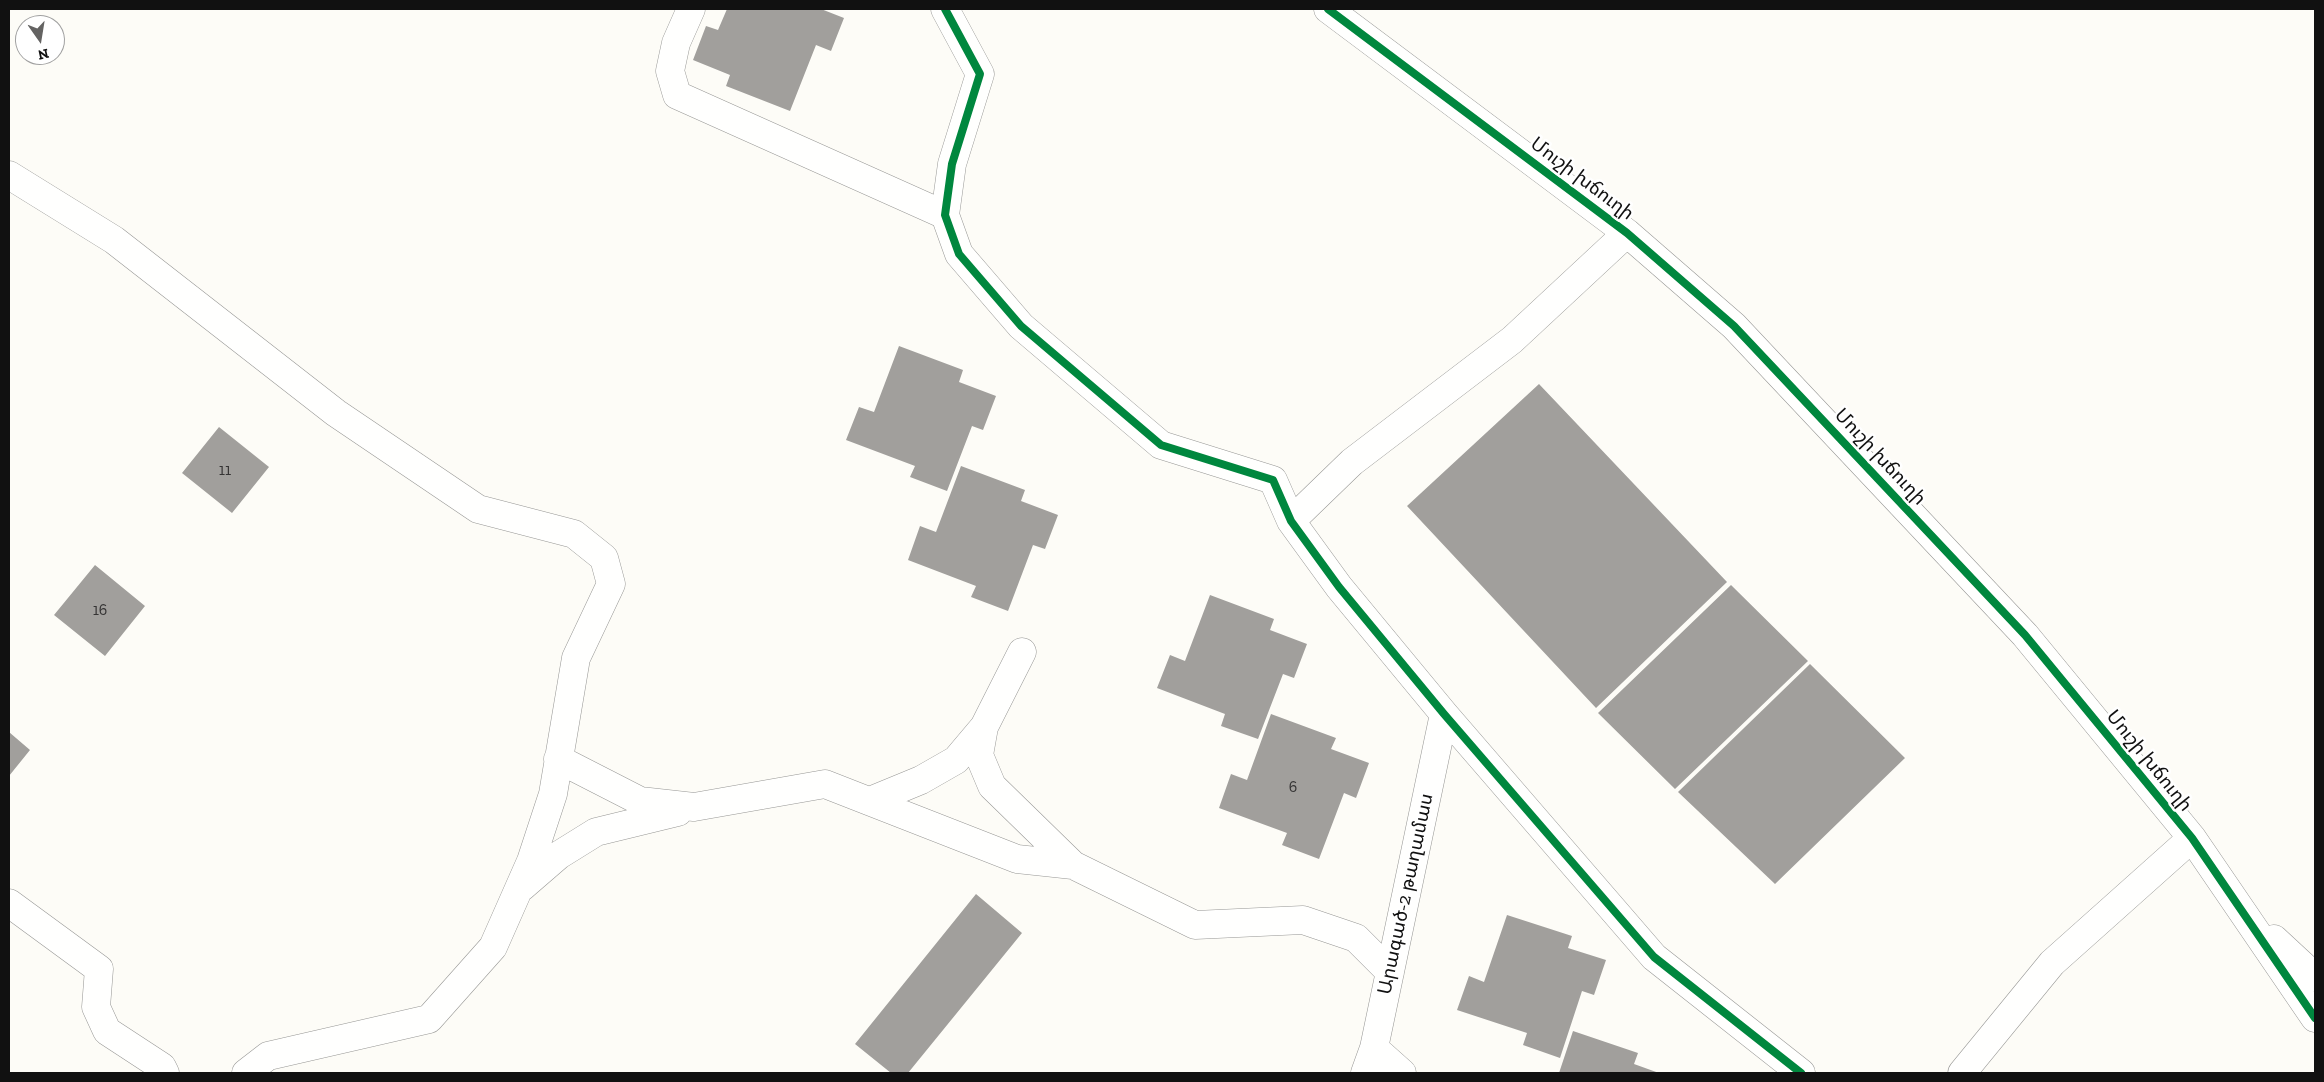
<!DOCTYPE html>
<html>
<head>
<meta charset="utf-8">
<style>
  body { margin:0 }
  #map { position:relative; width:2324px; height:1082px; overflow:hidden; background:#fdfcf7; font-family:"Zilla Slab",serif }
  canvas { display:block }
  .frame { position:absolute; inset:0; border:10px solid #111; pointer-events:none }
  .north { position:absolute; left:15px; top:15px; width:50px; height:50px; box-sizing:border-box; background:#fff; border:1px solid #a0a0a0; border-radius:50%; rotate:167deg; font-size:14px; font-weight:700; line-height:20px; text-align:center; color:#111 }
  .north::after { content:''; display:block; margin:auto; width:18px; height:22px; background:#646362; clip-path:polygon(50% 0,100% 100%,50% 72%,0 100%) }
</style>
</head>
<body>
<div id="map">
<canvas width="2324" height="1082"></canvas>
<div class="frame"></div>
<div class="north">N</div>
</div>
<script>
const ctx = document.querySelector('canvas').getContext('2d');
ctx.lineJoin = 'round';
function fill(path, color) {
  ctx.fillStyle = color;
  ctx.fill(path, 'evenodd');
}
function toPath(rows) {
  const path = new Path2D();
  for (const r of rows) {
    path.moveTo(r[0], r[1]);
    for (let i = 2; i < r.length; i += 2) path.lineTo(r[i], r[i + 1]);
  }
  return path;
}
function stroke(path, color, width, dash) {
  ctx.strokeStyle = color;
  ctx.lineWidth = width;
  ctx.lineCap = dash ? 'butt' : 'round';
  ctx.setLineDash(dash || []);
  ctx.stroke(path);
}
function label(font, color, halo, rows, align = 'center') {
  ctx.font = font + ' "Zilla Slab","Noto Sans Armenian",serif';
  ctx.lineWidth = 5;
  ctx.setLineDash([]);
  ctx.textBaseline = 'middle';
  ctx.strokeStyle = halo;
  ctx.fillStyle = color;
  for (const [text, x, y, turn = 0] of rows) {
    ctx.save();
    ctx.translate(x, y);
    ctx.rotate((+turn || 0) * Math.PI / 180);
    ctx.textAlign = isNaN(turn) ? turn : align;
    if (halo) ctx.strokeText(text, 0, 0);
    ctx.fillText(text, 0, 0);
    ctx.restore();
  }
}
fill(toPath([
  [727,9,821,9,844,18,831,51,816,45,790,111,726,86,730,75,693,60,706,26,718,30],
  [899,346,963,370,959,382,996,396,983,430,972,426,947,491,910,477,915,466,846,440,859,407,874,412],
  [1539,384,1727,582,1596,708,1407,506],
  [219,427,269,467,232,513,182,473],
  [961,466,1025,490,1021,501,1058,515,1045,549,1033,545,1008,611,971,597,976,586,908,560,920,526,936,532],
  [95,565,145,606,105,656,54,615],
  [1731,585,1808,661,1675,789,1598,713],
  [1210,595,1274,619,1270,630,1307,644,1294,678,1283,674,1258,739,1221,726,1225,714,1157,688,1170,655,1185,661],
  [1810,664,1905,758,1775,884,1678,792],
  [1271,714,1336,738,1331,749,1369,763,1356,798,1344,793,1319,859,1282,845,1287,833,1219,808,1231,774,1247,780],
  [9,732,30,750,9,776],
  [976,894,1022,933,908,1073,891,1073,855,1044],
  [1507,915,1572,936,1568,948,1606,960,1594,995,1582,991,1560,1058,1523,1045,1527,1033,1457,1010,1469,976,1484,982],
  [1573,1031,1638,1053,1634,1064,1659,1073,1559,1073]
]), '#a19f9c');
const minor = toPath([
  [691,9,676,43,670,71,677,95,945,215],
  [945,9,980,74,952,164,945,215,959,254,1021,326,1161,445,1273,480,1291,521,1339,587,1444,714,1654,957,1801,1073],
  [1328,9,1627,233,1734,326,2025,635,2192,838,2315,1018],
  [9,175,114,240,336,413,478,509,574,534,604,558,611,584,576,658,553,794,531,861,493,947,429,1019,268,1056,246,1073],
  [1291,521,1352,462,1512,340,1627,233],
  [1022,652,984,727,979,755,992,786,1073,865],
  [558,759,640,801,694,807,825,784,1017,859,1073,865,1195,925,1303,920,1356,938,1390,972],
  [870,801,921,780,956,760,983,728],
  [522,887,559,855,596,832,678,812],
  [9,903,99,969,96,1007,107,1031,162,1067,165,1073],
  [2274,939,2315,977],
  [1374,1048,1402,1073],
  [1365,1073,1374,1048,1444,714],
  [1962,1073,2052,963,2192,838]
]);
stroke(minor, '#979795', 29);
stroke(minor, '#fffffe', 28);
stroke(toPath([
  [945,9,980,74,952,164,945,215,959,254,1021,326,1161,445,1273,480,1291,521,1339,587,1444,714,1654,957,1801,1073],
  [1328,9,1627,233,1734,326,2025,635,2192,838,2315,1018]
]), '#00873e', 8);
label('16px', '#353434', null, [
  ["11",225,470],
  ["16",100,610],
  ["6",1293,787]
]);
label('19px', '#111', '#fff', [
  ["Մուշի խճուղի",1582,179,37],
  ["Մուշի խճուղի",1880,457,47],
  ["Մուշի խճուղի",2149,761,51],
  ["Արագած-2 թաղամաս",1406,894,-78]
]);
</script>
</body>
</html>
